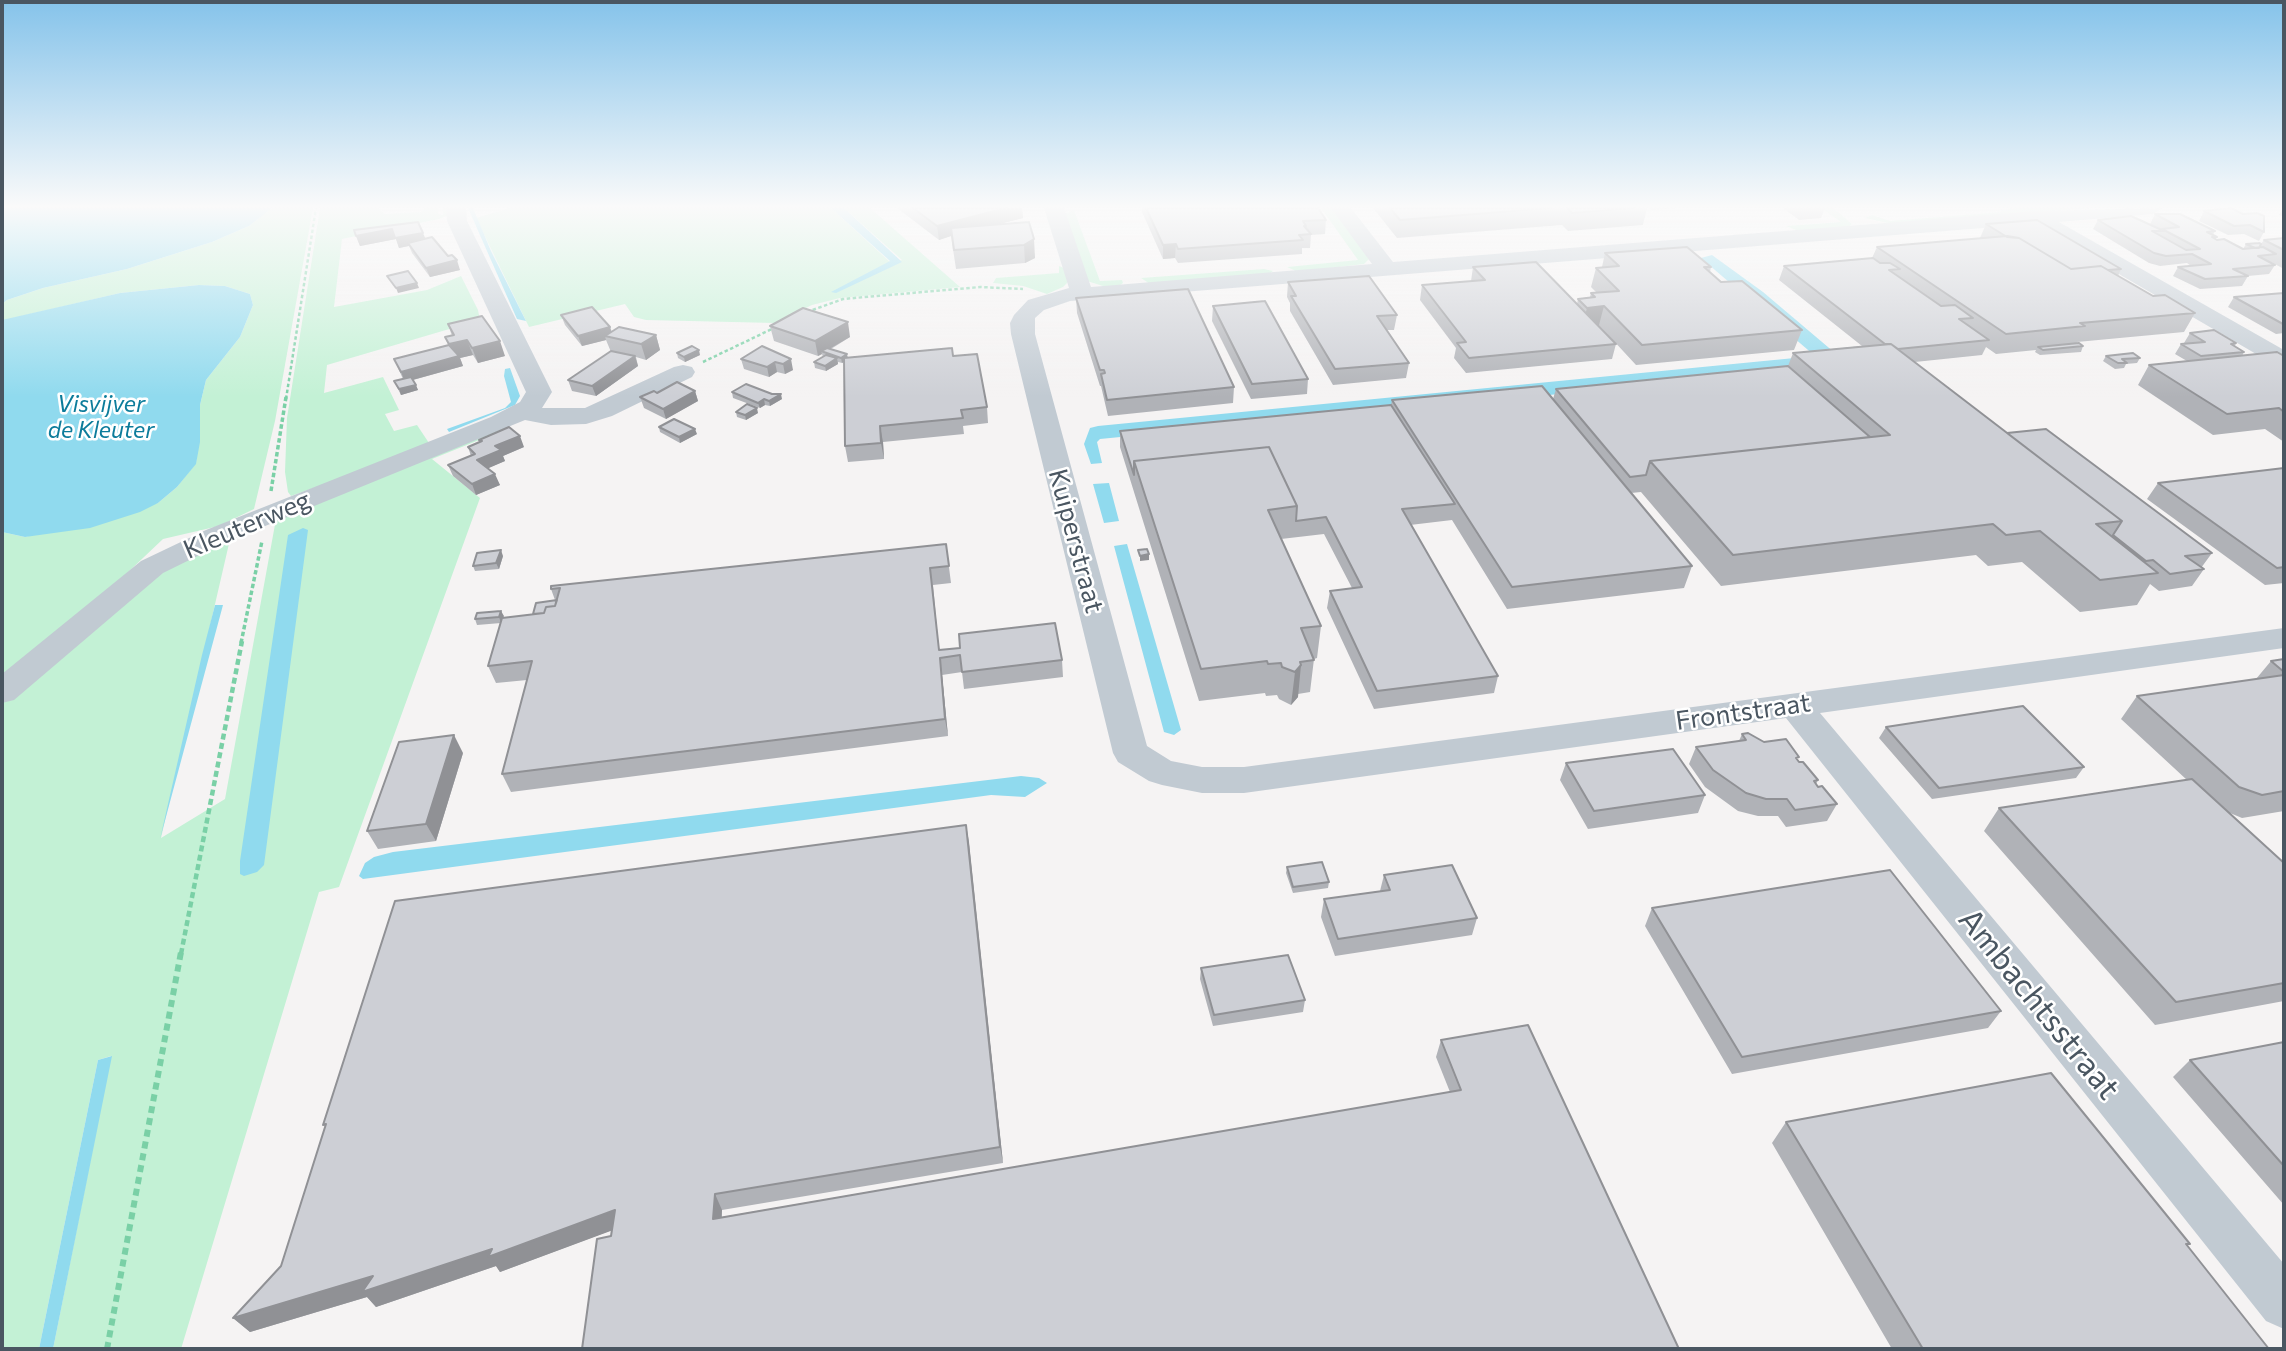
<!DOCTYPE html>
<html>
<head>
<meta charset="utf-8">
<style>
  body { margin:0 }
  #map { position:relative; width:2286px; height:1351px; overflow:hidden; background:#f5f3f3; font-family:Commissioner,sans-serif }
  canvas { display:block }
  .frame { position:absolute; inset:0; border:4px solid #4a5661; pointer-events:none }
</style>
</head>
<body>
<div id="map">
<canvas width="2286" height="1351"></canvas>
<div class="frame"></div>
</div>
<script>
const ctx = document.querySelector('canvas').getContext('2d');
ctx.lineJoin = 'round';
function fill(path, color) {
  ctx.fillStyle = color;
  ctx.fill(path, 'evenodd');
}
function toPath(rows) {
  const path = new Path2D();
  for (const r of rows) {
    path.moveTo(r[0], r[1]);
    for (let i = 2; i < r.length; i += 2) path.lineTo(r[i], r[i + 1]);
  }
  return path;
}
function stroke(path, color, width, dash) {
  ctx.strokeStyle = color;
  ctx.lineWidth = width;
  ctx.lineCap = dash ? 'butt' : 'round';
  ctx.setLineDash(dash || []);
  ctx.stroke(path);
}
function label(font, color, halo, rows, align = 'center') {
  ctx.font = font + ' Commissioner,sans-serif';
  ctx.lineWidth = 5;
  ctx.setLineDash([]);
  ctx.textBaseline = 'middle';
  ctx.strokeStyle = halo;
  ctx.fillStyle = color;
  for (const [text, x, y, turn = 0] of rows) {
    ctx.save();
    ctx.translate(x, y);
    ctx.rotate((+turn || 0) * Math.PI / 180);
    ctx.textAlign = isNaN(turn) ? turn : align;
    if (halo) ctx.strokeText(text, 0, 0);
    ctx.fillText(text, 0, 0);
    ctx.restore();
  }
}
fill(toPath([
  [272,208,313,208,275,421,254,509,219,526,163,539,124,576,2,678,2,532,25,537,158,503,177,487,196,463,200,405,206,380,240,337,253,305,250,294,225,286,199,285,120,293,5,320,2,320,2,304,7,300,43,288,127,269,212,242,249,226],
  [320,208,378,208,385,214,421,212,425,208,438,208,438,214,443,215,443,208,449,208,449,215,439,219,342,239,334,307,427,290,461,276,478,310,480,320,327,365,324,393,383,377,399,410,385,414,394,431,417,425,431,446,291,496,288,492,285,472,287,418],
  [510,208,831,208,890,262,902,260,844,208,870,208,960,287,840,298,812,305,775,323,646,320,634,317,625,304,529,327,476,218],
  [1321,208,1333,208,1369,259,1364,264,1298,272,1287,267,1358,260],
  [1821,208,1833,208,1852,224,1848,227,1801,232,1786,226,1841,222],
  [2018,208,2090,208,1892,224,1865,218,1872,215,1890,221,2002,212,2000,210],
  [1074,210,1100,281,1122,280,1123,283,1117,287,1103,286,1087,281,1064,214],
  [1059,266,1064,268,1068,282,1063,287,1047,294,1023,286,993,283,996,278,1059,273],
  [1264,269,1273,271,1269,274,1150,284,1141,278],
  [497,427,509,428,432,459,480,498,339,887,319,892,181,1349,53,1349,111,1056,98,1060,39,1349,2,1349,2,699,133,588,231,535,161,838,225,799,276,519]
]), '#c3f1d5');
fill(toPath([
  [2,208,272,208,249,226,212,242,127,269,43,288,7,300,2,304],
  [468,208,473,208,491,251,526,321,517,319],
  [831,208,844,208,902,262,836,293,831,292,890,261],
  [1712,255,1763,292,1848,364,1845,366,1100,439,1097,442,1102,463,1091,464,1084,444,1090,428,1098,426,1815,356,1701,258],
  [199,285,225,286,250,294,253,305,240,337,206,380,200,405,200,442,196,464,177,487,158,503,140,512,90,528,25,537,2,532,2,320,120,293],
  [510,368,520,396,515,405,449,432,447,429,505,408,511,402,504,376,505,369],
  [1109,483,1119,521,1104,523,1093,484],
  [303,528,308,530,264,865,257,872,244,876,240,874,240,861,288,535],
  [1127,544,1181,730,1174,735,1164,732,1114,546],
  [215,605,223,605,160,839,202,655],
  [1021,776,1039,778,1047,783,1025,797,991,795,363,879,359,876,365,863,374,857,393,852],
  [112,1056,53,1349,39,1349,98,1060]
]), '#90daee');
stroke(toPath([
  [807,312,843,299,980,287,1023,289],
  [703,362,774,328],
  [286,399,316,208]
]), '#7ad0a6', 2.5, [3.5, 2.5]);
stroke(toPath([
  [271,491,286,397],
  [241,643,262,541]
]), '#7ad0a6', 3.5, [4.5, 2.5]);
stroke(toPath([
  [181,954,242,641]
]), '#7ad0a6', 4.5, [6, 3.5]);
stroke(toPath([
  [107,1349,181,952]
]), '#7ad0a6', 6, [7, 5]);
fill(toPath([
  [446,208,466,208,467,221,552,392,542,408,585,408,674,367,683,365,692,367,695,372,692,377,612,416,586,424,551,425,525,420,226,542,163,573,14,700,2,703,2,674,141,561,206,530,491,417,520,402,526,392,447,221,446,208],
  [1044,208,1064,208,1091,287,1372,264,1331,208,1351,208,1393,262,2036,211,2163,208,2153,214,2059,222,2284,350,2284,367,2275,365,2033,224,1070,301,1044,310,1035,318,1035,334,1147,746,1171,761,1202,767,1244,767,2284,628,2284,648,1820,713,2284,1264,2284,1329,2266,1321,1786,718,1244,793,1202,793,1162,785,1149,781,1118,762,1113,753,1011,334,1010,323,1014,315,1028,300,1069,288,1044,208]
]), '#c1cad2');
fill(toPath([
  [897,208,1022,208,1023,218,995,225,1029,222,1035,258,1025,263,956,269,951,236,939,240],
  [1142,208,1318,208,1326,220,1325,234,1311,235,1310,248,1302,248,1302,254,1178,263,1175,258,1163,259,1142,212],
  [1373,208,1647,208,1643,225,1568,231,1562,225,1397,238],
  [1649,208,1676,208,1651,210],
  [1783,208,1825,208,1821,218,1799,220],
  [2231,208,2264,232,2259,241,2244,234,2228,235,2199,221,2204,211],
  [2283,208,2284,208,2284,217,2279,215],
  [2155,214,2215,231,2213,235,2217,237,2215,239,2243,249,2246,244,2261,244,2264,240,2284,238,2284,269,2271,262,2275,265,2269,274,2248,276,2242,286,2200,289,2173,276,2178,267,2191,266,2187,263,2160,266,2149,263,2093,229,2098,220,2156,227,2150,224],
  [1986,224,2121,269,2118,276,2153,296,2195,313,2184,332,2077,342,2076,344,2083,346,2081,352,2040,355,2035,352,2036,350,1996,354,1986,347,1982,355,1915,362,2007,433,2212,553,2201,568,2204,569,2192,586,2159,591,2150,584,2137,605,2080,612,2022,562,1988,566,1976,555,1721,586,1641,492,1631,493,1692,566,1684,588,1507,609,1452,520,1410,525,1498,676,1494,693,1374,709,1327,608,1330,591,1352,588,1324,534,1281,539,1321,626,1317,658,1314,659,1310,692,1298,694,1298,697,1291,705,1279,699,1277,695,1266,696,1265,693,1199,701,1120,447,1120,431,1391,405,1392,400,1553,399,1556,389,1788,366,1793,353,1862,346,1779,280,1784,266,1872,258,1877,247,1981,239,1980,238],
  [356,236,426,239,460,270,430,277,412,253,409,246,399,248,396,239,360,246],
  [1605,253,1711,267,1710,272,1721,282,1802,330,1794,350,1636,365,1599,325,1616,344,1612,359,1466,373,1454,358,1456,348,1420,300,1422,285,1471,281,1473,267,1577,304,1578,299,1590,297,1591,293,1597,293,1591,287,1596,268,1602,267],
  [1288,282,1397,315,1394,330,1387,330,1409,363,1406,378,1333,385,1290,311,1290,303,1287,297],
  [2284,293,2284,333,2276,334,2228,307,2234,297],
  [1076,298,1234,387,1233,403,1108,416,1101,386,1100,386,1077,313],
  [1213,306,1308,379,1307,394,1251,399,1212,321],
  [561,315,610,327,612,332,656,335,660,350,646,360,636,357,638,366,596,396,572,391,568,380,611,352,606,340,582,346,565,325],
  [448,324,505,356,478,363,473,355,460,358,463,366,413,380,418,390,401,395,394,381,403,379,394,359,448,345,445,337,452,336],
  [770,326,850,337,831,349,848,357,953,356,987,407,988,423,963,426,964,434,883,442,884,459,848,462,845,446,844,362,842,363,838,362,838,364,826,371,815,368,814,362,823,357,822,354,818,356,774,341],
  [2190,333,2236,343,2235,346,2244,352,2242,356,2284,356,2284,442,2265,429,2213,435,2138,385,2149,365,2187,361,2175,354,2181,344,2185,344,2184,343],
  [762,346,793,370,785,374,777,372,769,377,744,369,741,359],
  [677,353,700,355,685,362,678,358],
  [2106,356,2140,358,2137,363,2126,364,2124,368,2115,369,2103,361],
  [695,391,698,401,666,419,644,408,640,397,657,393],
  [732,392,782,399,770,406,765,405,760,408,733,398],
  [736,412,758,413,746,420,737,417],
  [659,427,697,434,680,443,660,432],
  [479,440,524,447,503,456,505,461,488,468,500,485,476,495,453,476,448,465,471,456,468,447,480,442],
  [2284,468,2284,583,2265,585,2147,499,2158,483],
  [946,544,951,583,933,585,939,650,1062,660,1063,677,964,689,962,672,942,675,948,736,511,792,502,774,527,680,496,683,488,666,501,623,477,625,475,619,501,611,503,618,533,614,555,600,551,589],
  [503,556,499,569,475,571,473,566],
  [2284,659,2284,811,2242,818,2230,813,2284,863,2284,1001,2155,1025,1984,831,1999,808,2187,780,2121,719,2137,696,2256,679,2271,661],
  [1886,727,2084,767,2076,778,1932,799,1879,738],
  [1742,734,1798,760,1818,780,1816,784,1837,804,1827,821,1786,827,1778,816,1758,816,1738,811,1705,787,1689,764,1696,747,1739,741],
  [463,753,436,841,378,849,367,831],
  [1566,763,1705,795,1698,813,1588,829,1560,780],
  [966,825,1003,1163,722,1210,722,1217,1450,1092,1436,1057,1441,1040,1679,1349,611,1236,612,1230,500,1272,496,1266,376,1307,367,1297,250,1332,233,1318],
  [1287,867,1329,882,1328,888,1293,893,1286,873],
  [1384,875,1477,918,1472,935,1335,956,1321,917,1324,899,1380,891],
  [1652,908,2001,1011,1988,1028,1732,1074,1645,926],
  [1201,968,1305,1000,1303,1012,1213,1026,1200,979],
  [2284,1042,2284,1205,2173,1077,2190,1060],
  [1786,1122,2190,1244,2187,1246,2269,1349,1892,1349,1772,1143]
]), '#b0b2b7');
fill(toPath([
  [1006,208,1022,208,1023,218,952,236,951,228,951,236,939,240,937,226],
  [392,229,423,233,427,242,399,248,396,239,360,246,356,236],
  [1034,239,1035,258,1025,263,1024,245],
  [1176,244,1175,258,1163,259,1163,245],
  [457,260,460,270,430,277,426,268],
  [417,283,419,288,398,293,396,288],
  [1604,306,1599,325,1582,327,1587,308],
  [848,322,850,337,824,352,821,351,822,354,818,356,815,341],
  [610,327,613,338,605,336,606,340,582,346,578,336],
  [656,335,660,350,646,360,641,344],
  [467,340,473,355,460,358,463,366,405,382,401,372,454,357,449,344],
  [500,341,505,356,478,363,472,348],
  [699,350,700,355,685,362,684,357],
  [847,354,848,359,842,363,841,358],
  [635,356,638,366,596,396,592,386],
  [837,358,838,364,826,371,825,366],
  [791,359,793,370,785,374,783,364],
  [775,362,777,372,769,377,767,367],
  [416,385,418,390,401,395,399,389],
  [695,391,698,401,666,419,663,409],
  [781,394,782,399,770,406,769,401],
  [764,399,765,405,760,408,758,403],
  [757,408,758,413,746,420,745,415],
  [880,426,883,442,884,459,881,443],
  [695,429,697,434,680,443,679,437],
  [520,436,524,447,503,456,505,461,482,471,477,460,495,446],
  [495,474,500,485,476,495,472,484],
  [501,550,503,556,499,569,496,563],
  [1149,554,1149,560,1140,561,1140,556],
  [501,611,504,616,501,623,499,617],
  [940,658,942,675,948,736,945,719],
  [1301,665,1298,697,1291,705,1295,672],
  [454,735,463,753,436,841,426,824],
  [966,825,969,842,1003,1163,1000,1147],
  [715,1194,722,1210,720,1235,713,1219],
  [615,1210,624,1226,500,1272,496,1266,376,1307,367,1297,250,1332,233,1318,373,1276,492,1249]
]), '#909195');
const building = toPath([
  [913,208,1006,208,937,226,913,208],
  [1146,208,1318,208,1326,220,1303,221,1306,226,1304,226,1311,234,1299,235,1303,240,1178,249,1176,244,1163,245,1146,208],
  [1390,208,1551,208,1400,220,1390,208],
  [1567,208,1634,208,1572,213,1567,208],
  [2231,208,2243,214,2257,213,2264,216,2264,232,2250,225,2234,226,2204,211,2231,208],
  [2155,214,2180,214,2215,231,2207,232,2217,237,2212,237,2217,240,2224,239,2243,249,2263,247,2276,254,2258,256,2275,265,2233,269,2248,276,2205,279,2178,267,2211,264,2192,254,2166,256,2154,253,2098,220,2131,216,2164,231,2152,231,2186,250,2200,249,2162,229,2179,227,2155,214],
  [2037,220,2121,269,2108,270,2101,266,2071,269,2019,238,2007,237,1986,224,2037,220],
  [418,222,423,233,395,238,392,229,356,236,354,230,418,222],
  [1029,222,1034,239,1024,245,954,250,951,228,1029,222],
  [2007,236,2019,238,2071,269,2101,266,2153,296,2165,295,2195,313,2080,323,2085,326,2006,334,1877,247,2007,236],
  [432,237,448,256,452,255,457,260,426,268,408,243,432,237],
  [2284,238,2284,250,2264,240,2284,238],
  [2259,243,2261,244,2259,248,2255,248,2246,244,2259,243],
  [1687,247,1711,267,1704,267,1721,282,1742,281,1802,330,1642,345,1604,306,1587,308,1578,299,1595,297,1591,293,1619,291,1596,268,1619,266,1605,253,1687,247],
  [1873,258,1880,263,1890,263,1900,269,1889,270,1941,306,1955,305,1973,318,1959,319,1989,340,1898,349,1891,344,1885,344,1784,266,1873,258],
  [1536,262,1616,344,1469,358,1457,343,1466,342,1422,285,1485,280,1473,267,1536,262],
  [408,271,417,283,396,288,387,276,408,271],
  [1369,276,1397,315,1377,316,1409,363,1335,369,1291,296,1296,296,1288,282,1369,276],
  [1188,289,1234,387,1107,400,1101,374,1105,373,1104,370,1100,370,1076,298,1188,289],
  [2284,293,2284,324,2283,324,2234,297,2284,293],
  [1265,301,1308,379,1252,384,1213,306,1265,301],
  [592,307,610,327,578,336,561,315,592,307],
  [803,308,848,322,815,341,770,326,803,308],
  [482,316,500,341,472,348,467,340,449,344,445,337,454,335,448,324,482,316],
  [619,327,656,335,641,344,605,336,619,327],
  [2214,330,2236,343,2231,344,2244,352,2201,356,2181,344,2205,342,2190,333,2214,330],
  [2079,343,2083,346,2043,350,2038,347,2079,343],
  [1891,344,2122,521,2096,524,2158,573,2100,580,2040,531,2006,535,1993,524,1733,555,1650,461,1890,435,1793,353,1891,344],
  [449,345,459,356,401,372,394,359,449,345],
  [692,346,699,350,684,357,677,353,692,346],
  [762,346,791,359,783,364,775,362,767,367,741,359,762,346],
  [827,348,847,354,841,358,821,351,827,348],
  [952,348,953,356,977,354,987,407,961,410,963,418,880,426,881,443,845,446,844,358,952,348],
  [611,351,635,356,592,386,568,380,611,351],
  [2277,352,2284,356,2284,412,2279,408,2227,414,2149,365,2277,352],
  [2133,353,2140,358,2122,359,2127,363,2118,363,2106,356,2133,353],
  [826,355,837,358,825,366,814,362,826,355],
  [1788,366,1870,437,1650,461,1646,475,1630,477,1556,389,1788,366],
  [411,377,416,385,399,389,394,381,411,377],
  [677,382,695,391,663,409,640,397,654,391,657,393,677,382],
  [746,384,772,394,781,394,769,401,764,399,758,403,732,392,746,384],
  [1542,386,1692,566,1512,587,1392,400,1542,386],
  [747,404,757,408,745,415,736,412,747,404],
  [1391,405,1455,504,1402,509,1498,676,1377,691,1330,591,1362,587,1326,517,1296,521,1297,506,1269,447,1134,461,1134,475,1120,431,1391,405],
  [674,419,695,429,679,437,659,427,674,419],
  [509,427,520,436,495,446,501,450,477,460,495,474,472,484,448,465,475,454,468,447,482,441,479,440,509,427],
  [2046,429,2212,553,2185,556,2204,569,2170,574,2153,560,2146,561,2113,535,2122,521,2007,433,2046,429],
  [1269,447,1297,506,1268,510,1321,626,1301,628,1314,660,1300,662,1301,665,1295,672,1282,667,1281,663,1268,664,1267,661,1201,669,1134,461,1269,447],
  [2284,468,2284,567,2277,568,2158,483,2284,468],
  [946,544,949,566,930,568,939,650,960,648,959,634,1055,623,1062,660,962,672,960,655,940,658,945,719,502,774,532,661,488,666,502,618,544,613,546,607,555,606,560,588,551,589,551,586,946,544],
  [1147,549,1149,554,1140,556,1138,550,1147,549],
  [501,550,496,563,473,566,477,553,501,550],
  [557,600,555,606,546,607,544,613,533,614,536,603,557,600],
  [501,611,499,617,475,619,477,613,501,611],
  [2284,659,2284,672,2271,661,2284,659],
  [2284,675,2284,791,2262,795,2239,787,2137,696,2284,675],
  [2023,706,2084,767,1939,788,1886,727,2023,706],
  [1748,733,1764,742,1786,739,1799,757,1796,758,1799,762,1803,762,1818,780,1814,781,1818,787,1822,786,1837,804,1795,810,1787,799,1766,799,1746,793,1713,770,1696,747,1746,740,1742,734,1748,733],
  [454,735,426,824,367,831,399,742,454,735],
  [1673,749,1705,795,1594,811,1566,763,1673,749],
  [2192,779,2284,863,2284,983,2176,1002,1999,808,2192,779],
  [966,825,1000,1147,715,1194,713,1219,1461,1090,1441,1040,1528,1025,1679,1349,582,1349,597,1239,611,1236,615,1210,488,1257,492,1249,362,1292,373,1276,233,1318,281,1266,326,1124,323,1125,395,901,966,825],
  [1322,862,1329,882,1293,887,1287,867,1322,862],
  [1452,865,1477,918,1338,939,1324,899,1390,890,1384,875,1452,865],
  [1890,870,2001,1011,1742,1057,1652,908,1890,870],
  [1288,955,1305,1000,1214,1015,1201,968,1288,955],
  [2284,1042,2284,1166,2190,1060,2284,1042],
  [2051,1073,2190,1244,2186,1244,2269,1349,1923,1349,1786,1122,2051,1073]
]);
fill(building, '#cdcfd5');
stroke(building, '#909195', 2);
const sky = ctx.createLinearGradient(0, 0, 0, 397);
sky.addColorStop(0, '#85c3ea');
sky.addColorStop(0.52, '#fafafa');
sky.addColorStop(1, '#fafafa00');
ctx.fillStyle = sky;
ctx.fillRect(0, 0, 2286, 397);
label('italic 23px', '#0c7c9b', '#fff', [
  ["Visvijver",101,404],
  ["de Kleuter",101,430]
]);
label('26px', '#4a5661', '#fff', [
  ["Kleuterweg",247,525,-23],
  ["Kuiperstraat",1076,541,75],
  ["Frontstraat",1743,712,-8]
]);
label('32px', '#4a5661', '#fff', [
  ["Ambachtsstraat",2039,1004,51]
]);
</script>
</body>
</html>
